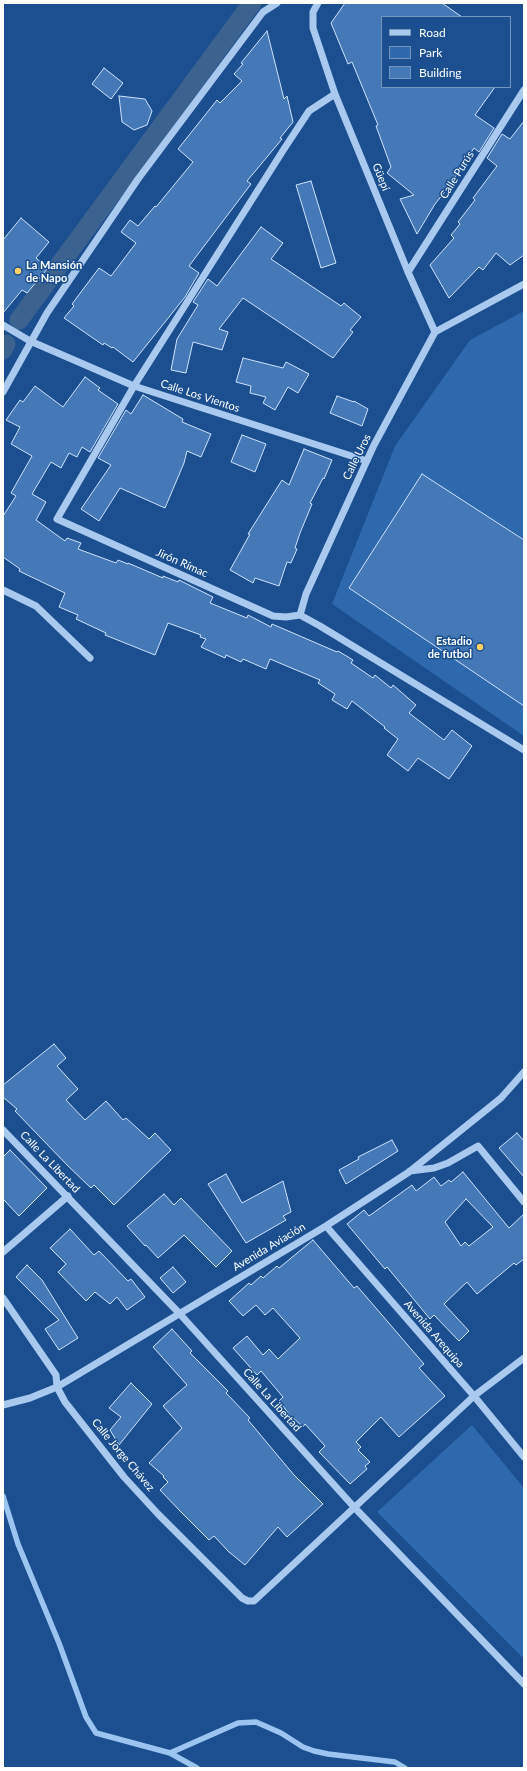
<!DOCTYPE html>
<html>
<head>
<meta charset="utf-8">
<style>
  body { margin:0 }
  #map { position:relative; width:527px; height:1771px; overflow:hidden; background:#1b4f8f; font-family:Lato,sans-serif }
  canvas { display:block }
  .frame { position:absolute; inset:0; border:4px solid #fff; pointer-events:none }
  .legend { position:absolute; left:381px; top:16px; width:130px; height:72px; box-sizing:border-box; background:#1b4f8f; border:1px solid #7695bc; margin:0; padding:5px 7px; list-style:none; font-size:12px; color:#fff }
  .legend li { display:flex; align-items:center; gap:8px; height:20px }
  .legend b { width:20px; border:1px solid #7695bc }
</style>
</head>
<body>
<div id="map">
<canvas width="527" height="1771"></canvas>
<div class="frame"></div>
<ul class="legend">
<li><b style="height:5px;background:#a9c9ee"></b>Road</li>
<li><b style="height:11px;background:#2e69ad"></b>Park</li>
<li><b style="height:11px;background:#4478b7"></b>Building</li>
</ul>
</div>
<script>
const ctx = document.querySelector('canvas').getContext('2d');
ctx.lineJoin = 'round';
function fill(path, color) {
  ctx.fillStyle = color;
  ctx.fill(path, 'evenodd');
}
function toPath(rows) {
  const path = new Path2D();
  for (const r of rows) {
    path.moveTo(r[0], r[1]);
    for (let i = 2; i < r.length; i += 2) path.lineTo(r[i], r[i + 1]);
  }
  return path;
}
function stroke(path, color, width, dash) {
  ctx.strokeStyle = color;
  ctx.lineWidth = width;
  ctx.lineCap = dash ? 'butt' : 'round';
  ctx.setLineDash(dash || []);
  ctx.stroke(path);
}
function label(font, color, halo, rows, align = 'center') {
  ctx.font = font + ' Lato,sans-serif';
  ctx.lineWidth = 3;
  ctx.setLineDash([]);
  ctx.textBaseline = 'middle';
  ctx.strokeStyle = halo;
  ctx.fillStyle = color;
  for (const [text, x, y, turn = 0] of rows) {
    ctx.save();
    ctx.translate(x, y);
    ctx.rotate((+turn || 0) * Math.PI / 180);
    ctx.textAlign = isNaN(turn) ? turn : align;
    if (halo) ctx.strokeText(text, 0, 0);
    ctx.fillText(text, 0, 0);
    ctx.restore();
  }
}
fill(toPath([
  [524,311,524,736,332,604,395,446,470,340],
  [472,1425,524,1488,524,1659,377,1512]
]), '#2e69ad');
stroke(toPath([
  [3,1496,18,1544,59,1643,86,1717,96,1733,170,1753,197,1768],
  [170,1753,238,1723,256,1722,281,1733,303,1747,314,1751,328,1754,395,1762,405,1768]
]), '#9cc4f0', 5.5);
stroke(toPath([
  [19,320,252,3],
  [3,350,6,344]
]), '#3c6290', 19);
const building = toPath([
  [345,3,442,3,462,17,382,17,382,87,495,87,475,115,494,128,479,152,474,148,448,188,435,204,417,234,400,199,414,195,387,173,391,167,376,126,378,125,352,62,348,64,331,23,345,3],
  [267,31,284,99,287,96,293,122,280,138,282,139,247,181,251,184,189,266,199,273,185,297,133,362,113,347,112,348,104,343,103,345,64,318,74,306,72,304,99,268,111,276,136,243,121,232,130,220,138,226,155,206,156,207,193,162,178,149,217,100,220,103,242,81,234,74,243,64,241,63,267,31],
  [104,68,123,83,111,99,92,84,104,68],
  [119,96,145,99,152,111,147,125,134,130,122,122,119,96],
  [524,121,524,255,510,265,496,253,483,270,479,267,449,298,430,265,454,238,451,235,460,224,458,222,475,200,473,198,497,166,487,158,502,134,510,139,524,121],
  [311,181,336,263,321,268,296,185,311,181],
  [21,218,49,242,36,258,48,268,27,293,22,290,3,313,3,240,21,218],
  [261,227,283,243,271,259,341,306,344,303,361,317,350,330,353,332,333,358,243,298,219,329,228,332,222,350,193,342,186,373,171,370,177,339,198,305,193,302,208,279,217,286,261,227],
  [243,358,283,368,286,362,309,374,298,393,288,387,275,410,263,403,266,397,250,393,251,386,236,382,243,358],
  [85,377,100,388,98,390,118,404,90,452,82,447,77,457,69,453,61,468,51,462,32,494,46,502,36,520,65,541,67,538,81,543,78,549,116,563,118,560,128,564,128,563,163,578,163,576,178,582,179,580,213,597,210,603,247,618,248,615,271,627,272,624,337,652,338,651,353,660,351,663,373,678,375,675,391,688,393,685,416,705,409,713,444,740,452,730,472,746,449,779,418,758,408,771,387,755,398,739,384,728,385,727,352,701,347,709,332,700,335,694,318,683,320,680,270,659,266,669,243,659,241,662,226,655,225,658,201,647,206,639,200,637,201,635,168,623,155,655,105,635,106,633,76,619,78,615,59,607,65,593,19,571,20,569,3,557,3,516,16,496,11,493,32,456,11,444,20,427,6,420,20,400,23,402,35,386,63,407,85,377],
  [143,395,183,419,182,422,211,434,201,457,187,451,184,463,165,508,120,488,99,521,81,509,111,465,98,458,126,410,131,414,143,395],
  [337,396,354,402,354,401,368,409,362,426,330,413,337,396],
  [242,435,266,444,255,472,231,462,242,435],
  [304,449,332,460,324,479,323,478,310,503,312,504,300,533,295,548,297,549,291,563,287,562,279,586,255,578,253,583,230,570,250,534,248,534,282,480,289,485,304,449],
  [422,474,524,540,524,706,349,588,422,474],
  [54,1044,66,1058,57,1066,78,1089,66,1100,85,1120,106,1101,123,1120,126,1118,149,1139,155,1133,171,1150,114,1205,94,1185,91,1188,68,1166,15,1111,17,1109,3,1097,3,1085,54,1044],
  [517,1133,524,1141,524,1177,499,1148,517,1133],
  [392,1140,398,1151,346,1184,339,1170,359,1159,358,1157,392,1140],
  [10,1150,47,1188,19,1216,3,1199,3,1157,10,1150],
  [463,1172,509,1228,524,1214,524,1259,516,1265,514,1263,477,1294,467,1282,444,1304,469,1331,459,1341,434,1315,430,1319,387,1267,385,1269,347,1224,364,1210,369,1216,412,1185,416,1191,434,1177,441,1186,449,1180,451,1182,463,1172],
  [466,1199,493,1227,469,1246,465,1242,461,1246,445,1222,466,1199],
  [226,1174,242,1203,283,1181,291,1212,283,1216,286,1220,246,1243,208,1184,226,1174],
  [164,1194,174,1205,181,1198,232,1251,216,1267,184,1235,158,1258,146,1245,145,1246,127,1226,164,1194],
  [70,1229,94,1255,99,1251,128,1281,131,1279,145,1297,127,1310,117,1297,110,1304,95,1292,86,1301,58,1272,66,1264,50,1248,70,1229],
  [313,1240,354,1288,357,1286,424,1364,419,1368,445,1396,399,1437,381,1417,356,1442,361,1447,358,1450,370,1462,365,1466,367,1469,350,1484,319,1452,325,1446,305,1424,303,1427,289,1414,279,1401,283,1397,261,1371,257,1375,233,1348,247,1336,263,1355,269,1349,278,1359,300,1338,273,1308,265,1315,256,1305,243,1316,229,1301,249,1283,251,1285,261,1276,263,1278,277,1266,279,1268,313,1240],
  [27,1265,42,1280,78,1338,59,1350,45,1329,59,1320,16,1277,27,1265],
  [173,1267,186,1282,173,1293,160,1278,173,1267],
  [172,1329,192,1351,190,1353,228,1391,226,1393,250,1418,248,1420,294,1475,323,1504,287,1537,278,1527,245,1565,229,1552,214,1536,209,1540,181,1512,160,1490,168,1482,163,1477,164,1476,149,1463,182,1428,163,1406,187,1385,153,1347,172,1329],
  [131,1383,152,1404,119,1445,110,1430,121,1417,109,1408,131,1383]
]);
fill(building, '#4478b7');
stroke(building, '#cfe3fa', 1);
stroke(toPath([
  [318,3,313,12,313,28,335,94,408,272,435,332],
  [408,272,524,90],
  [3,325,30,341,134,386,367,461],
  [435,332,374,445,306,594,300,615,320,626,524,750],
  [435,332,524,284],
  [3,392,47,313,138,179,263,12,277,3],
  [3,590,36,606,90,658],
  [300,615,286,617,273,616,57,519,134,386,284,149,309,111,335,94],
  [3,1130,179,1313,354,1507,524,1684],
  [410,1171,434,1168,448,1163,478,1146,524,1202],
  [326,1226,474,1396,524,1457],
  [3,1252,68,1196],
  [3,1298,56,1375,57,1387,65,1402,124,1477,158,1514,242,1598,248,1601,254,1601,474,1396,524,1358],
  [3,1405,30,1398,57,1387,326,1226,409,1172,501,1098,524,1072]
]), '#a9c9ee', 7);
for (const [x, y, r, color] of [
  [18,271,4,"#ffd166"],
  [480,647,4,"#ffd166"]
]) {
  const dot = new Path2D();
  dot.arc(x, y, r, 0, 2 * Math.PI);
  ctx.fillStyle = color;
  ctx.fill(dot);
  stroke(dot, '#1b4f8f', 1.5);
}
label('11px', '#fff', '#1b4f8f', [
  ["Calle Purús",457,175,-58],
  ["Güepí",381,177,68],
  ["Calle Los Vientos",200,396,18],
  ["Calle Uros",357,457,-64],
  ["Jirón Rímac",182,563,24],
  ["Calle La Libertad",50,1162,46],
  ["Avenida Aviación",269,1247,-31],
  ["Avenida Arequipa",434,1334,49],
  ["Calle La Libertad",272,1400,48],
  ["Calle Jorge Chávez",123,1455,50]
]);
label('bold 11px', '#fff', '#1b4f8f', [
  ["La Mansión",26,265],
  ["de Napo",26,278],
  ["Estadio",472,641,"right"],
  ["de futbol",472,654,"right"]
], 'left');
</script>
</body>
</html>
